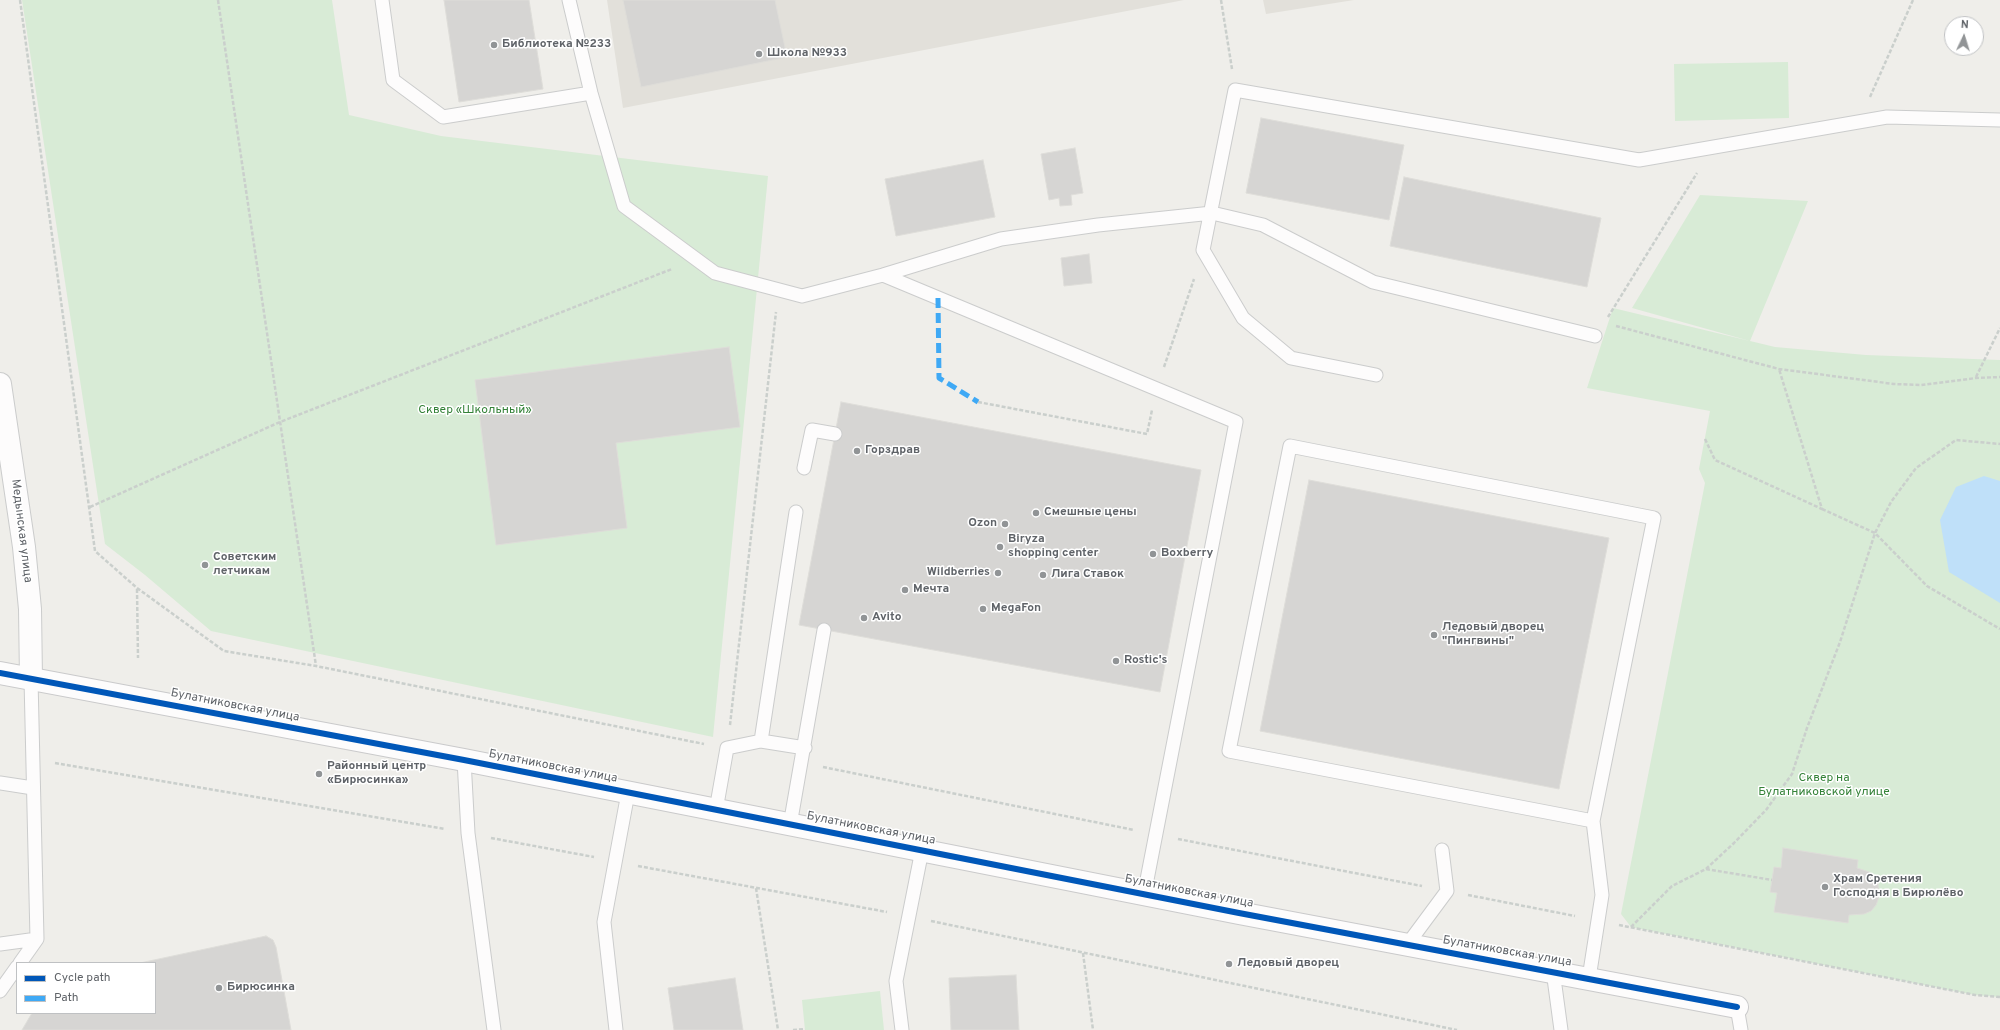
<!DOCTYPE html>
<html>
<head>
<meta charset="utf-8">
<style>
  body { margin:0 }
  #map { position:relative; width:2000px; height:1030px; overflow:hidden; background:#efeeea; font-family:Overpass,sans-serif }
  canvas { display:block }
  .legend { position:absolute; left:16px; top:962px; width:140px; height:52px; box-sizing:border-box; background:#fff; border:1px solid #bfc1c3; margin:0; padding:5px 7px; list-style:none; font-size:12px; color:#5f6368 }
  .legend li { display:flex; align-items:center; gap:8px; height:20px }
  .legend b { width:20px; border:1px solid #bfc1c3 }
  .north { position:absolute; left:1944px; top:16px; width:40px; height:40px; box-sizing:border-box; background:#fff; border:1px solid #bfc1c3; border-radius:50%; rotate:4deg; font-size:11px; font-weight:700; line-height:16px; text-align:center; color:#5f6368 }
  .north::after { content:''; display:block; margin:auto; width:14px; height:18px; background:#919496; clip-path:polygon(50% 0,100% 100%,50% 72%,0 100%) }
</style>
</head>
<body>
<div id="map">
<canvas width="2000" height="1030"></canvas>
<ul class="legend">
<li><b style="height:5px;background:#0057b8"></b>Cycle path</li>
<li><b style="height:5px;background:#3fa9f5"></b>Path</li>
</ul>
<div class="north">N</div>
</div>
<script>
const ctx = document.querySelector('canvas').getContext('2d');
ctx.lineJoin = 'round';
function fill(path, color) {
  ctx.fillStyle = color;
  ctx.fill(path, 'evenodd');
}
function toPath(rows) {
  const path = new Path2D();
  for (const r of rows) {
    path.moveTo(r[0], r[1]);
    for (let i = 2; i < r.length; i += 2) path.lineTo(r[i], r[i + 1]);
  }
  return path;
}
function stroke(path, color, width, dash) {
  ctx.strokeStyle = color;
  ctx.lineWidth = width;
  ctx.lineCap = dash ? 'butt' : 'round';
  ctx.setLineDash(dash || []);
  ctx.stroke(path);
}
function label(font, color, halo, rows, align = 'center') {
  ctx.font = font + ' Overpass,sans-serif';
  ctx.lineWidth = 3;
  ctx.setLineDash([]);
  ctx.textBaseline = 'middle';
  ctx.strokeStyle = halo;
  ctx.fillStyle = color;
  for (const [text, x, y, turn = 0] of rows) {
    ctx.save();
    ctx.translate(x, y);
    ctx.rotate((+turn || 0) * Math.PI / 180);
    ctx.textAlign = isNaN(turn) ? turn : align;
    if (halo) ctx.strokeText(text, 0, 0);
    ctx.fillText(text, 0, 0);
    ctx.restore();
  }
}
fill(toPath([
  [607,0,1184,0,623,108],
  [1263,0,1354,0,1266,14]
]), '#e2e0da');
fill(toPath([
  [22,0,332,0,349,115,441,136,768,176,713,737,211,631,145,575,105,544],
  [1788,62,1789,118,1675,121,1674,64],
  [1700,195,1808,201,1750,341,1632,308],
  [1613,308,1775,347,1866,355,2000,360,2000,997,1975,995,1631,927,1621,914,1705,483,1699,469,1710,411,1587,388],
  [880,991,884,1030,805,1030,802,1000]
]), '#d8ebd6');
fill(toPath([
  [1984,476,2000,481,2000,603,1949,572,1940,520,1956,487]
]), '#bfe0f9');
const building = toPath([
  [444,0,529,0,543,89,459,102,444,0],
  [623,0,775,0,787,57,641,87,623,0],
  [1261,118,1404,145,1389,220,1246,193,1261,118],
  [1075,148,1083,193,1071,195,1072,205,1060,206,1059,198,1049,200,1041,154,1075,148],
  [983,160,995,217,896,236,885,179,983,160],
  [1404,177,1601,218,1587,287,1390,246,1404,177],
  [1089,254,1092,283,1064,286,1061,258,1089,254],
  [729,347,740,427,616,443,627,528,496,545,475,380,729,347],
  [841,402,1201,470,1160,692,799,625,841,402],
  [1309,480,1609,538,1559,789,1260,731,1309,480],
  [1783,848,1858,860,1857,868,1869,872,1875,877,1878,884,1879,897,1876,905,1871,911,1864,914,1849,915,1848,923,1774,912,1777,893,1770,892,1772,880,1774,867,1781,868,1783,848],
  [266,936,273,940,276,947,291,1030,22,1030,32,1013,155,1013,155,963,140,963,266,936],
  [1016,975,1019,1030,951,1030,949,978,1016,975],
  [735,978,743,1030,674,1030,668,988,735,978]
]);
fill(building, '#d6d5d3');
stroke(building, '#deddd9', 1);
const lane = toPath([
  [382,0,393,80,443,117,591,93],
  [569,0,591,93,624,206,715,273,802,296,883,275,1001,239,1098,225,1212,213,1263,225,1373,282,1595,336],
  [883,275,1236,422,1144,895],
  [1376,375,1291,358,1243,318,1203,250,1235,90,1639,160,1887,117,2000,120],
  [804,468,812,430,835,434],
  [796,512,761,741,805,748],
  [464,760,468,833,494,1030],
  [0,783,33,788],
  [716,810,727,748,761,741],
  [790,825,824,630],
  [0,944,37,939],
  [1407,945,1447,891,1442,850],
  [20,963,37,939,31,679],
  [1553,971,1561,1030],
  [1589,978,1602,895,1593,821,1654,518,1290,446,1229,751,1593,821],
  [0,991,17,967],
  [1737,1007,1741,1030],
  [616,1030,604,922,628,793],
  [902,1030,896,981,922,850]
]);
const street = toPath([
  [0,384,24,547,30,609,31,679]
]);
const secondary = toPath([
  [0,673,464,760,1239,913,1737,1007]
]);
stroke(lane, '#cbcccc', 15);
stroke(street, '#cbcccc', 24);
stroke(secondary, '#cacacb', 24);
stroke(toPath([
  [20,0,95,551,137,588,224,651,316,666,704,744],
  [218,0,316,666],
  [1221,0,1232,69],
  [1870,97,1913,0],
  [1608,317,1697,173],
  [1616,326,1779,369,1894,384,1921,385,1976,378,2000,377],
  [1164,367,1194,279],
  [1976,377,2000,328],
  [978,402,1147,434,1152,410],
  [1705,439,1715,460,1822,509,1779,369],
  [90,507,280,422,672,269],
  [1822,509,1875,533,1927,586,2000,629],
  [137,589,138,658],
  [730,725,776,312],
  [55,763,445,829],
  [823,767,1134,830],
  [491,838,594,857],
  [1178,839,1422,886],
  [638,866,887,912],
  [1706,869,1772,880],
  [756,888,778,1030],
  [1468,895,1575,916],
  [931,921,1457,1030],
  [1619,925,1975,995,2000,997],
  [1631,927,1672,886,1706,869,1734,843,1766,810,1792,774,1807,728,1840,642,1875,533,1891,502,1916,468,1956,440,2000,444],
  [1083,953,1093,1030],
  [793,1030,805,1029]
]), '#cacfcc', 2.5, [4, 2]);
stroke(lane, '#fdfcfc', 13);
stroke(street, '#fdfcfc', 22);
stroke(secondary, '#fdfcfc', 22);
stroke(toPath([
  [938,298,939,378,978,402]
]), '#3fa9f5', 5, [10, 5]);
stroke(toPath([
  [0,673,464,760,1239,913,1737,1007]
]), '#0057b8', 6);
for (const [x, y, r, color] of [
  [494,45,4,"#919496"],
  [759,54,4,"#919496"],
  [857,451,4,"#919496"],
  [1036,513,4,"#919496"],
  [1005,524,4,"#919496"],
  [1000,547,4,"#919496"],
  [1153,554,4,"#919496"],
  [205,565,4,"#919496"],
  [998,573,4,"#919496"],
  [1043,575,4,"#919496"],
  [905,590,4,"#919496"],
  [983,609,4,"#919496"],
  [864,618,4,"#919496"],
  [1434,635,4,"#919496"],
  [1116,661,4,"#919496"],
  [319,774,4,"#919496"],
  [1825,887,4,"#919496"],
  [1229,964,4,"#919496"],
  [219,988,4,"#919496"]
]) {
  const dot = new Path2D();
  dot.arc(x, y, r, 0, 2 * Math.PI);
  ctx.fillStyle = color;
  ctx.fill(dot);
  stroke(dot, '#fff', 1.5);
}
label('bold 12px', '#5f6368', '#fff', [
  ["Библиотека №233",502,45],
  ["Школа №933",767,54],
  ["Горздрав",865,451],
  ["Смешные цены",1044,513],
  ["Ozon",997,524,"right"],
  ["Biryza",1008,540],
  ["shopping center",1008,554],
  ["Boxberry",1161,554],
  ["Cоветским",213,558],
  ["летчикам",213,572],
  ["Wildberries",990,573,"right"],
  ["Лига Ставок",1051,575],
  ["Мечта",913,590],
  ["MegaFon",991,609],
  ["Avito",872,618],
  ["Ледовый дворец",1442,628],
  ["\"Пингвины\"",1442,642],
  ["Rostic's",1124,661],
  ["Районный центр",327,767],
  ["«Бирюсинка»",327,781],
  ["Храм Сретения",1833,880],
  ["Господня в Бирюлёво",1833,894],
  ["Ледовый дворец",1237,964],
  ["Бирюсинка",227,988]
], 'left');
label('12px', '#348238', '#fff', [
  ["Сквер «Школьный»",475,411],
  ["Сквер на",1824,779],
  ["Булатниковской улице",1824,793]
]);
label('12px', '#5f6368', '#fff', [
  ["Медынская улица",21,531,83],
  ["Булатниковская улица",235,706,11],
  ["Булатниковская улица",553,767,11],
  ["Булатниковская улица",871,829,11],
  ["Булатниковская улица",1189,892,11],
  ["Булатниковская улица",1507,952,10]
]);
</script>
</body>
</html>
